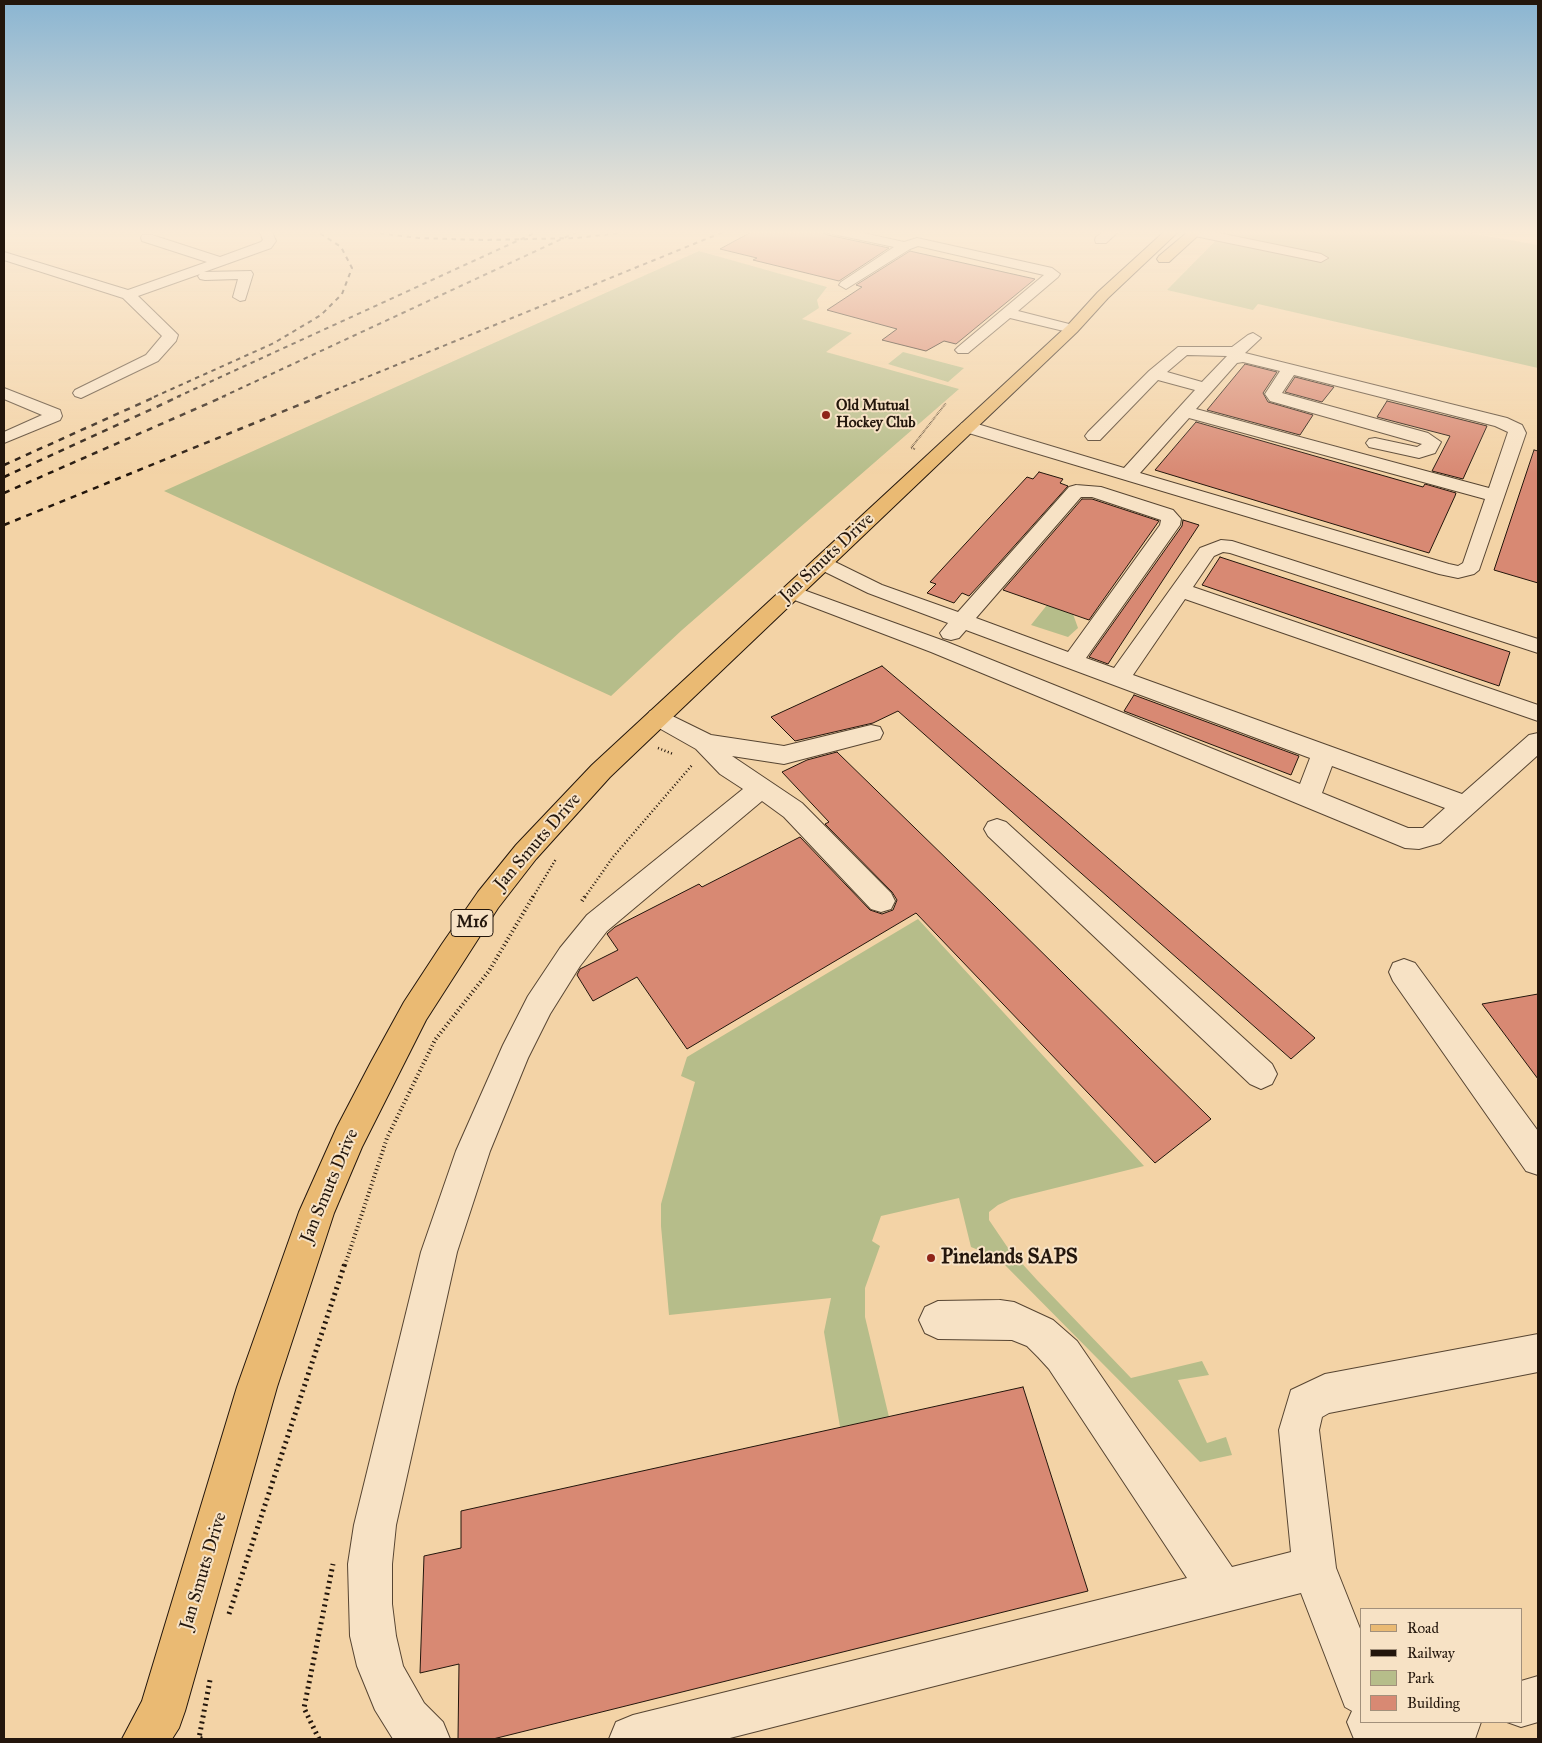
<!DOCTYPE html>
<html>
<head>
<meta charset="utf-8">
<style>
  body { margin:0 }
  #map { position:relative; width:1542px; height:1743px; overflow:hidden; background:#f3d3a6; font-family:"IM FELL Great Primer",serif }
  canvas { display:block }
  .frame { position:absolute; inset:0; border:5px solid #23160c; pointer-events:none }
  .legend { position:absolute; left:1360px; top:1608px; width:162px; height:115px; box-sizing:border-box; background:#f7e2c5; border:1px solid #a2907b; margin:0; padding:6px 9px; list-style:none; font-size:15px; color:#23160c }
  .legend li { display:flex; align-items:center; gap:10px; height:25px }
  .legend b { width:25px; border:1px solid #a2907b }
</style>
</head>
<body>
<div id="map">
<canvas width="1542" height="1743"></canvas>
<div class="frame"></div>
<ul class="legend">
<li><b style="height:6px;background:#eaba73"></b>Road</li>
<li><b style="height:6px;background:#23160c"></b>Railway</li>
<li><b style="height:14px;background:#b6bd8a"></b>Park</li>
<li><b style="height:14px;background:#d88973"></b>Building</li>
</ul>
</div>
<script>
const ctx = document.querySelector('canvas').getContext('2d');
ctx.lineJoin = 'round';
function fill(path, color) {
  ctx.fillStyle = color;
  ctx.fill(path, 'evenodd');
}
function toPath(rows) {
  const path = new Path2D();
  for (const r of rows) {
    path.moveTo(r[0], r[1]);
    for (let i = 2; i < r.length; i += 2) path.lineTo(r[i], r[i + 1]);
  }
  return path;
}
function stroke(path, color, width, dash) {
  ctx.strokeStyle = color;
  ctx.lineWidth = width;
  ctx.lineCap = dash ? 'butt' : 'round';
  ctx.setLineDash(dash || []);
  ctx.stroke(path);
}
function label(font, color, halo, rows, align = 'center') {
  ctx.font = font + ' "IM FELL Great Primer",serif';
  ctx.lineWidth = 4;
  ctx.setLineDash([]);
  ctx.textBaseline = 'middle';
  ctx.strokeStyle = halo;
  ctx.fillStyle = color;
  for (const [text, x, y, turn = 0] of rows) {
    ctx.save();
    ctx.translate(x, y);
    ctx.rotate((+turn || 0) * Math.PI / 180);
    ctx.textAlign = isNaN(turn) ? turn : align;
    if (halo) ctx.strokeText(text, 0, 0);
    ctx.fillText(text, 0, 0);
    ctx.restore();
  }
}
fill(toPath([
  [1226,230,1453,230,1538,245,1538,368,1258,304,1253,310,1167,290],
  [699,251,827,287,817,300,819,308,802,319,852,333,826,352,959,389,682,630,611,696,164,491],
  [903,352,964,368,948,382,888,364],
  [1047,605,1073,614,1078,628,1068,637,1031,625],
  [918,919,1144,1166,1011,1199,998,1205,989,1212,989,1220,1008,1248,1037,1280,1131,1378,1202,1361,1209,1375,1178,1380,1207,1443,1226,1437,1232,1455,1200,1462,998,1258,971,1247,959,1198,881,1216,872,1241,880,1246,865,1288,865,1317,889,1417,840,1427,824,1332,831,1298,669,1315,661,1226,661,1204,695,1082,681,1076,687,1057]
]), '#b6bd8a');
const building = toPath([
  [755,230,817,230,828,235,889,248,839,281,753,260,757,258,720,249,755,230],
  [910,251,914,252,1035,279,956,344,944,341,926,351,882,340,897,329,827,310,862,287,856,285,910,251],
  [1245,364,1277,372,1263,393,1268,402,1313,415,1300,435,1207,410,1245,364],
  [1295,377,1334,387,1322,402,1285,392,1295,377],
  [1387,401,1487,426,1463,479,1432,471,1450,436,1377,417,1387,401],
  [1196,422,1423,487,1425,484,1456,493,1455,496,1429,553,1155,470,1196,422],
  [1534,450,1538,451,1538,583,1494,570,1534,450],
  [1039,472,1063,479,1060,483,1068,486,982,582,969,596,962,593,954,603,927,593,936,584,930,582,1027,477,1033,479,1039,472],
  [1082,499,1092,499,1159,521,1089,620,1003,590,1082,499],
  [1183,520,1199,525,1108,664,1089,657,1182,526,1183,520],
  [1220,557,1510,652,1499,686,1202,585,1220,557],
  [882,666,1062,818,1315,1038,1291,1059,898,711,873,723,795,741,771,717,882,666],
  [1134,695,1299,756,1291,775,1124,711,1134,695],
  [837,752,994,905,1211,1119,1155,1163,916,913,687,1049,637,977,593,1001,577,975,580,969,618,950,607,934,615,927,699,884,702,887,800,837,870,910,882,914,893,910,897,900,892,892,825,824,829,822,782,772,807,760,837,752],
  [1538,994,1538,1079,1482,1004,1538,994],
  [1023,1387,1088,1591,493,1739,458,1739,459,1664,420,1673,424,1556,461,1548,461,1511,1023,1387]
]);
fill(building, '#d88973');
stroke(building, '#23160c', 1);
const minor = toPath([
  [259,230,271,230,276,241,271,248,204,272,251,271,253,274,245,300,240,301,233,297,238,279,205,280,200,279,198,276,200,274,138,296,175,332,178,335,176,341,158,361,81,398,75,396,73,393,75,390,146,355,162,336,123,298,4,260,4,252,128,290,207,262,142,241,141,238,142,235,152,235,220,257,261,242,263,240,259,230],
  [826,230,850,230,904,242,917,238,1052,268,1060,274,1058,277,1018,311,1077,326,1079,329,1072,333,1010,318,968,353,958,353,955,350,958,347,1044,275,918,246,910,249,846,289,839,285,841,282,894,247,828,233,826,230],
  [1106,230,1120,230,1106,243,1096,243,1095,240,1096,237,1106,230],
  [1190,230,1204,230,1321,254,1328,258,1321,262,1195,236,1190,235,1190,230],
  [1253,333,1261,338,1245,353,1507,418,1522,425,1526,433,1479,570,1474,574,1458,578,1439,574,962,431,959,427,962,423,968,422,974,423,1124,468,1195,390,1158,380,1100,440,1088,440,1085,436,1088,432,1149,371,1178,347,1232,347,1248,335,1253,333],
  [1187,355,1227,356,1202,382,1167,372,1187,355],
  [1243,362,1280,371,1265,394,1270,401,1422,444,1417,447,1375,438,1369,439,1366,443,1369,447,1419,458,1435,453,1441,442,1428,433,1282,393,1294,375,1495,426,1508,432,1489,488,1196,409,1237,363,1243,362],
  [1189,418,1485,499,1463,563,1458,566,1449,564,1140,473,1189,418],
  [4,388,60,410,62,416,60,420,4,443,4,432,42,415,4,399,4,388],
  [1076,485,1101,487,1173,510,1181,519,1180,525,1086,658,1114,668,1200,548,1221,540,1232,541,1538,639,1538,653,1230,553,1223,552,1214,556,1193,587,1538,705,1538,721,1185,599,1133,675,1462,794,1529,735,1538,733,1538,755,1440,843,1419,849,1405,848,931,652,784,596,780,592,784,588,791,586,798,588,947,642,1300,784,1310,758,966,630,959,638,951,640,943,638,940,633,948,623,868,593,815,567,812,563,815,559,822,557,829,559,882,585,958,612,1069,487,1076,485],
  [1081,497,1092,497,1161,520,1160,525,1068,652,976,618,1081,497],
  [1332,766,1445,808,1423,828,1408,828,1322,793,1332,766],
  [658,709,711,735,784,746,871,725,880,727,883,733,880,739,784,764,732,756,802,803,891,893,895,901,891,909,881,912,871,909,784,817,762,801,607,931,580,966,550,1014,528,1058,490,1151,457,1252,396,1525,392,1564,392,1604,396,1636,403,1666,424,1703,443,1722,450,1739,393,1739,375,1710,357,1666,350,1636,348,1564,354,1525,421,1252,456,1151,503,1045,528,996,560,948,587,915,743,789,720,774,696,749,650,723,646,717,650,711,658,709],
  [997,819,1006,822,1272,1064,1277,1074,1272,1084,1261,1089,1250,1084,988,836,984,829,988,822,997,819],
  [1404,959,1415,963,1538,1131,1538,1175,1526,1171,1393,981,1389,972,1393,963,1404,959],
  [1000,1300,1014,1302,1053,1320,1077,1341,1232,1567,1291,1552,1279,1430,1291,1390,1325,1374,1538,1334,1538,1372,1329,1413,1322,1417,1319,1430,1336,1568,1361,1631,1361,1722,1481,1722,1475,1739,1354,1739,1347,1722,1352,1711,1345,1707,1301,1593,726,1739,609,1739,616,1722,633,1715,1187,1578,1049,1369,1038,1357,1027,1346,1012,1340,938,1339,925,1333,919,1320,925,1307,938,1301,1000,1300],
  [1538,1676,1538,1722,1521,1727,1507,1722,1521,1722,1521,1681,1538,1676]
]);
const major = toPath([
  [1166,230,1180,230,1108,298,1077,332,610,777,536,859,498,908,426,1020,362,1147,334,1213,277,1387,185,1711,179,1728,172,1739,122,1739,142,1701,237,1387,299,1212,337,1127,371,1062,404,1002,442,944,478,892,516,845,592,765,1067,326,1098,292,1166,230],
  [1190,230,1204,230,1169,262,1159,262,1157,259,1159,256,1190,230]
]);
stroke(minor, '#574532', 2);
stroke(major, '#23160c', 2);
stroke(toPath([
  [915,449,911,448,946,403]
]), '#23160c', 2, [0.5, 1]);
stroke(toPath([
  [658,748,673,754],
  [533,897,556,859],
  [585,897,613,857,693,764]
]), '#23160c', 2.5, [1, 2.5]);
stroke(toPath([
  [582,901,586,895],
  [345,1265,387,1138,435,1040,489,971,534,895]
]), '#23160c', 4, [1, 3]);
stroke(toPath([
  [229,1614,345,1263],
  [202,1739,199,1738,210,1680],
  [319,1739,304,1708,333,1564]
]), '#23160c', 5, [2, 4]);
fill(minor, '#f7e2c5');
fill(major, '#eaba73');
stroke(toPath([
  [353,230,419,238,484,240,576,238,646,230],
  [439,230,555,230],
  [154,397,274,343,321,315,342,294,352,268,341,247,315,230],
  [177,397,541,230],
  [222,397,581,230],
  [318,397,728,230]
]), '#23160c', 2, [4.5, 4.5]);
stroke(toPath([
  [4,465,157,396],
  [4,477,180,396],
  [4,493,225,396],
  [4,525,321,396]
]), '#23160c', 2.5, [6, 6]);
const sky = ctx.createLinearGradient(0, 0, 0, 474);
sky.addColorStop(0, '#8ab5d2');
sky.addColorStop(0.49, '#faebd7');
sky.addColorStop(1, '#faebd700');
ctx.fillStyle = sky;
ctx.fillRect(0, 0, 1542, 474);
for (const [x, y, r, color] of [
  [826,415,5,"#8f2418"],
  [931,1258,5,"#8f2418"]
]) {
  const dot = new Path2D();
  dot.arc(x, y, r, 0, 2 * Math.PI);
  ctx.fillStyle = color;
  ctx.fill(dot);
  stroke(dot, '#f7e2c5', 2);
}
label('bold 15px', '#23160c', '#f7e2c5', [
  ["Old Mutual",836,406],
  ["Hockey Club",836,423]
], 'left');
for (const [x, y, w] of [
  [472,923,42]
]) {
  const box = new Path2D();
  box.roundRect(x - w / 2, y - 13.5, w, 27, 4);
  ctx.fillStyle = '#f7e2c5';
  ctx.fill(box);
  stroke(box, '#23160c', 1);
}
label('bold 16px', '#23160c', null, [
  ["M16",472,923]
]);
label('18px', '#23160c', '#f7e2c5', [
  ["Jan Smuts Drive",827,558,-43],
  ["Jan Smuts Drive",538,842,-49],
  ["Jan Smuts Drive",330,1186,-67],
  ["Jan Smuts Drive",204,1571,-73]
]);
label('bold 21px', '#23160c', '#f7e2c5', [
  ["Pinelands SAPS",941,1258]
], 'left');
</script>
</body>
</html>
